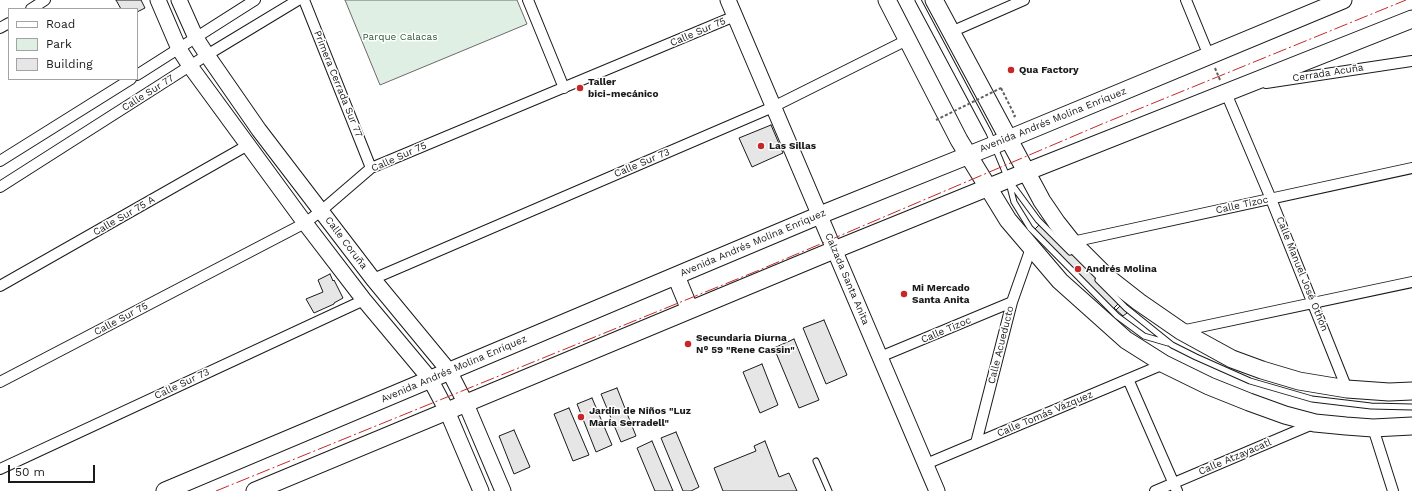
<!DOCTYPE html>
<html>
<head>
<meta charset="utf-8">
<style>
  body { margin:0 }
  #map { position:relative; width:1412px; height:491px; overflow:hidden; background:#fff; font-family:"Work Sans",sans-serif }
  canvas { display:block }
  .legend { position:absolute; left:8px; top:8px; width:130px; height:72px; box-sizing:border-box; background:#fff; border:1px solid #a3a3a3; margin:0; padding:5px 7px; list-style:none; font-size:12px; color:#1a1a1a }
  .legend li { display:flex; align-items:center; gap:8px; height:20px }
  .legend b { width:20px; border:1px solid #a3a3a3 }
  .scale { position:absolute; left:8px; top:465px; width:87px; height:18px; box-sizing:border-box; border:2px solid #1a1a1a; border-top:0; padding-left:5px; font-size:12px; line-height:14px; white-space:nowrap; color:#1a1a1a; -webkit-text-stroke:3px #fff; paint-order:stroke }
</style>
</head>
<body>
<div id="map">
<canvas width="1412" height="491"></canvas>
<ul class="legend">
<li><b style="height:5px;background:#fff"></b>Road</li>
<li><b style="height:11px;background:#e0efe3"></b>Park</li>
<li><b style="height:11px;background:#e6e6e6"></b>Building</li>
</ul>
<div class="scale">50 m</div>
</div>
<script>
const ctx = document.querySelector('canvas').getContext('2d');
ctx.lineJoin = 'round';
function fill(path, color) {
  ctx.fillStyle = color;
  ctx.fill(path, 'evenodd');
}
function toPath(rows) {
  const path = new Path2D();
  for (const r of rows) {
    path.moveTo(r[0], r[1]);
    for (let i = 2; i < r.length; i += 2) path.lineTo(r[i], r[i + 1]);
  }
  return path;
}
function stroke(path, color, width, dash) {
  ctx.strokeStyle = color;
  ctx.lineWidth = width;
  ctx.lineCap = dash ? 'butt' : 'round';
  ctx.setLineDash(dash || []);
  ctx.stroke(path);
}
function label(font, color, halo, rows, align = 'center') {
  ctx.font = font + ' "Work Sans",sans-serif';
  ctx.lineWidth = 3;
  ctx.setLineDash([]);
  ctx.textBaseline = 'middle';
  ctx.strokeStyle = halo;
  ctx.fillStyle = color;
  for (const [text, x, y, turn = 0] of rows) {
    ctx.save();
    ctx.translate(x, y);
    ctx.rotate((+turn || 0) * Math.PI / 180);
    ctx.textAlign = isNaN(turn) ? turn : align;
    if (halo) ctx.strokeText(text, 0, 0);
    ctx.fillText(text, 0, 0);
    ctx.restore();
  }
}
const green = toPath([
  [345,0,517,0,527,24,380,85,345,0]
]);
fill(green, '#e0efe3');
stroke(green, '#6a6a6a', 1);
const building = toPath([
  [116,0,141,0,145,8,137,12,137,9,121,9,116,0],
  [771,125,783,153,752,167,739,138,771,125],
  [1041,223,1122,304,1114,312,1033,231,1041,223],
  [330,274,333,281,334,280,343,298,334,303,334,304,314,313,306,299,323,292,318,280,330,274],
  [1118,304,1127,313,1123,316,1114,308,1118,304],
  [824,320,847,375,826,384,803,328,824,320],
  [794,339,819,400,799,408,774,348,794,339],
  [762,364,778,405,760,413,743,372,762,364],
  [617,388,636,436,621,442,601,394,617,388],
  [592,398,612,445,596,452,577,404,592,398],
  [569,408,589,455,573,461,554,414,569,408],
  [514,430,530,467,514,474,499,436,514,430],
  [676,432,699,487,691,491,683,491,661,438,676,432],
  [652,441,673,491,655,491,637,448,652,441],
  [765,441,779,477,789,473,797,491,723,491,714,468,756,451,754,446,765,441]
]);
fill(building, '#e6e6e6');
stroke(building, '#1a1a1a', 1);
const lane = toPath([
  [918,0,989,133,1008,179,1014,202,1030,228,1117,316,1144,336,1168,343],
  [1010,182,1038,220,1070,252],
  [1098,280,1126,308,1172,345,1196,357,1250,381,1312,399,1371,406,1412,407],
  [816,461,829,491]
]);
const street = toPath([
  [304,0,371,168],
  [528,0,564,88],
  [1186,0,1209,56],
  [31,9,45,0],
  [0,28,9,23],
  [951,32,1024,0],
  [137,75,255,0],
  [1266,83,1412,61],
  [1226,93,1271,199,1347,389],
  [0,161,131,79],
  [0,187,207,55,298,0],
  [1072,242,1412,168],
  [373,279,773,107,907,40],
  [0,286,248,145],
  [1181,331,1412,282],
  [880,357,1012,302],
  [1128,379,1177,491],
  [0,382,305,223,321,211,371,168,735,16],
  [1373,428,1393,491],
  [976,443,1012,302,1031,248],
  [926,464,1164,364],
  [0,469,364,300],
  [1155,491,1313,424]
]);
const secondary = toPath([
  [158,0,179,49,190,66,305,223,364,300,430,379,447,411,481,491],
  [179,0,196,38,207,55,259,130,373,279,449,371,466,404,503,491],
  [728,0,937,491]
]);
const primary = toPath([
  [887,0,959,140,1008,220,1060,281,1126,340,1164,364,1209,386,1249,402,1285,415,1315,423,1346,426,1373,428,1412,426],
  [934,0,1042,201,1057,223,1072,242,1107,277,1139,302,1181,331,1232,359,1262,370,1299,381,1347,389,1389,392,1412,391],
  [676,276,690,310],
  [165,491,820,215,994,145,1343,0],
  [255,491,834,250,1026,172,1412,19]
]);
stroke(lane, '#1a1a1a', 7);
stroke(street, '#1a1a1a', 12);
stroke(secondary, '#1a1a1a', 17);
stroke(primary, '#1a1a1a', 19);
stroke(toPath([
  [1215,68,1220,80],
  [1001,88,1015,116,1012,118]
]), '#5f5f5f', 2, [3, 2]);
stroke(lane, '#fff', 5);
stroke(street, '#fff', 10);
stroke(secondary, '#fff', 15);
stroke(primary, '#fff', 17);
stroke(toPath([
  [936,120,1001,88]
]), '#5f5f5f', 2, [3, 2]);
stroke(toPath([
  [216,491,757,271,1102,124,1406,0]
]), '#c62828', 1, [14, 3, 2, 3]);
for (const [x, y, r, color] of [
  [1011,70,4,"#c62828"],
  [580,88,4,"#c62828"],
  [761,146,4,"#c62828"],
  [1078,269,4,"#c62828"],
  [904,294,4,"#c62828"],
  [688,344,4,"#c62828"],
  [581,417,4,"#c62828"]
]) {
  const dot = new Path2D();
  dot.arc(x, y, r, 0, 2 * Math.PI);
  ctx.fillStyle = color;
  ctx.fill(dot);
  stroke(dot, '#fff', 1.5);
}
label('10px', '#1a1a1a', '#fff', [
  ["Calle Sur 75",698,32,-23],
  ["Cerrada Acuña",1328,73,-9],
  ["Primera Cerrada Sur 77",338,84,68],
  ["Calle Sur 77",148,93,-32],
  ["Avenida Andrés Molina Enríquez",1053,120,-22],
  ["Calle Sur 75",399,157,-24],
  ["Calle Sur 73",642,163,-23],
  ["Calle Tizoc",1242,205,-12],
  ["Calle Sur 75 A",124,216,-30],
  ["Calle Coruña",346,243,53],
  ["Avenida Andrés Molina Enríquez",753,243,-23],
  ["Calle Manuel José Othón",1302,274,68],
  ["Calzada Santa Anita",847,279,67],
  ["Calle Sur 75",121,319,-28],
  ["Calle Tizoc",946,330,-23],
  ["Calle Acueducto",1001,345,-76],
  ["Avenida Andrés Molina Enríquez",454,369,-23],
  ["Calle Sur 73",182,384,-25],
  ["Calle Tomás Vázquez",1045,414,-23],
  ["Calle Atzayacatl",1235,457,-23]
]);
label('10px', '#2b5a34', '#fff', [
  ["Parque Calacas",400,37]
]);
label('bold 10px', '#1a1a1a', '#fff', [
  ["Qua Factory",1019,70],
  ["Taller",588,82],
  ["bici-mecánico",588,94],
  ["Las Sillas",769,146],
  ["Andrés Molina",1086,269],
  ["Mi Mercado",912,288],
  ["Santa Anita",912,300],
  ["Secundaria Diurna",696,338],
  ["N° 59 \"Rene Cassin\"",696,350],
  ["Jardín de Niños \"Luz",589,411],
  ["María Serradell\"",589,423]
], 'left');
</script>
</body>
</html>
